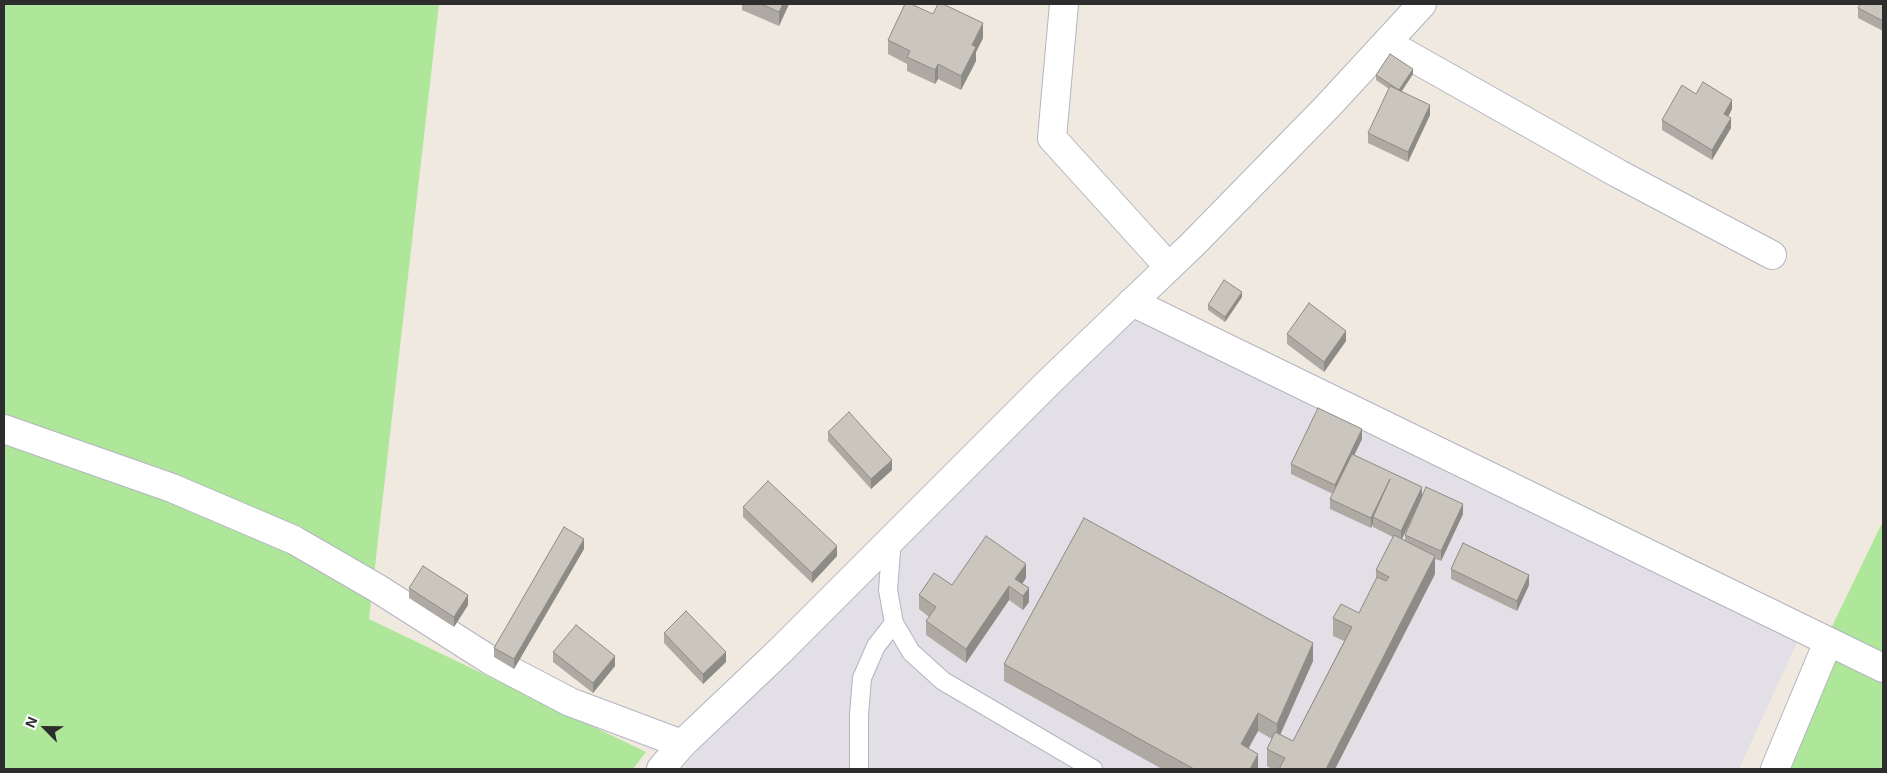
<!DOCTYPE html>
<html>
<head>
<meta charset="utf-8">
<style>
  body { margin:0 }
  #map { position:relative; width:1887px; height:773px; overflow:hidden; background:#efe9df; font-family:Arial,sans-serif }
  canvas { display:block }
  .frame { position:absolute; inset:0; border:5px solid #2d2d2d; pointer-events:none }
  .north { position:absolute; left:20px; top:703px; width:50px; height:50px; -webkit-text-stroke:4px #fff; paint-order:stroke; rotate:293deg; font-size:14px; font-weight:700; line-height:20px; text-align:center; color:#2d2d2d }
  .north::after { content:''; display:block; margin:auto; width:18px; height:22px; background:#2d2d2d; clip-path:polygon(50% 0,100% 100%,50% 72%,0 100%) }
</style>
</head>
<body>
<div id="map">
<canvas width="1887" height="773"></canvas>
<div class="frame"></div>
<div class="north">N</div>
</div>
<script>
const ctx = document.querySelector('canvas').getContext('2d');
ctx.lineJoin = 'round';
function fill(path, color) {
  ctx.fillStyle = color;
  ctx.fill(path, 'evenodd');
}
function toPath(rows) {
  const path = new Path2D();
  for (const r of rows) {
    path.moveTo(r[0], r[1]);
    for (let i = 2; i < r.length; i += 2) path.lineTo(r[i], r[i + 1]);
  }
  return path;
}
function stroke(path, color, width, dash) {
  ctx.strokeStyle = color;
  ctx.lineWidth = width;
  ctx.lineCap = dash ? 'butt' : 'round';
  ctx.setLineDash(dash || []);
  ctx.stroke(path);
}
fill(toPath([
  [1135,315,1798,640,1739,769,683,769,695,753]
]), '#e2dfe7');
fill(toPath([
  [4,4,439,4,369,619,646,752,633,769,4,769],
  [1883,521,1883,769,1763,769]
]), '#aee79a');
const lane = toPath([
  [892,539,888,590,894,623,911,652,943,681,1093,769],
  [859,769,859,715,862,678,876,646,894,623]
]);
const street = toPath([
  [1064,4,1052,138,1169,267],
  [1387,43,1619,174,1772,255],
  [1132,302,1883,668],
  [4,429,172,488,294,540,377,588,490,660,570,702,682,744],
  [1775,769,1828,642]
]);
const secondary = toPath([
  [661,769,682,744,780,651,1051,380,1193,244,1328,106,1422,4]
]);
stroke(lane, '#b3b4c1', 20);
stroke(street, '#b3b4c1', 30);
stroke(secondary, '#b3b4c1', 30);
stroke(lane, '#fff', 18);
stroke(street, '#fff', 28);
stroke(secondary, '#fff', 28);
fill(toPath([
  [742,4,789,4,779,26,742,10],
  [1883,4,1883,31,1858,18,1858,8],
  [983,38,976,52,976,61,961,90,938,79,935,84,907,71,907,64,888,54,888,40],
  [1413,74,1402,91,1430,115,1408,162,1368,143,1368,133,1389,89,1376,80,1376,75],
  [1696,94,1732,109,1728,117,1731,128,1712,160,1662,130,1662,120],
  [1242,297,1225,322,1208,310,1208,305],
  [1287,334,1346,341,1324,372,1287,344],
  [828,432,892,470,871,489,828,441],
  [1362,439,1354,455,1422,496,1463,514,1441,561,1435,559,1435,574,1335,769,1272,769,1267,766,1267,749,1272,739,1258,731,1248,749,1258,769,1162,769,1004,681,1004,664,1313,661,1280,734,1293,741,1344,641,1333,636,1333,618,1359,613,1376,579,1376,570,1393,537,1373,527,1373,524,1371,528,1330,509,1330,499,1333,494,1291,474,1291,464],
  [1415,511,1405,535,1405,540,1402,539],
  [743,507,837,556,812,583,743,517],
  [584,549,514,669,494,657,494,648],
  [1451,569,1529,585,1517,611,1451,579],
  [1026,578,1022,584,1029,602,1023,610,1009,600,966,663,926,635,926,621,929,617,919,609,919,595],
  [409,588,468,605,454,627,409,598],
  [664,633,726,662,703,684,664,643],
  [553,652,615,666,593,693,553,662]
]), '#aeaaa3');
fill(toPath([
  [783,4,789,4,779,26,779,12],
  [983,23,983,38,976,52,976,61,961,90,961,76,972,45],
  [938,64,938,79,935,84,935,70],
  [1413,69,1413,74,1399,95,1399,90],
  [1732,100,1732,109,1724,124,1724,114],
  [1430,105,1430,115,1408,162,1408,152],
  [1731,118,1731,128,1712,160,1712,150],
  [1242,292,1242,297,1225,322,1225,317],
  [1346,331,1346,341,1324,372,1324,362],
  [1362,429,1362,439,1335,495,1335,485],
  [892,460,892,470,871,489,871,479],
  [1390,479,1373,517,1373,524,1371,528,1371,518],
  [1422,487,1422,497,1401,541,1401,531],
  [1463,504,1463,514,1441,561,1441,551],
  [584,539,584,549,514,669,514,659],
  [837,546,837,556,812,583,812,573],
  [1435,556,1435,574,1335,769,1326,769],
  [1026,564,1026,578,1017,591,1015,579],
  [1529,575,1529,585,1517,611,1517,601],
  [1009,586,1009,600,966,663,966,649],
  [1029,588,1029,602,1023,610,1023,596],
  [468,595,468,605,454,627,454,617],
  [1313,643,1313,661,1277,742,1277,724],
  [726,652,726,662,703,684,703,674],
  [615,656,615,666,593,693,593,683],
  [1258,713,1258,731,1241,762,1241,744],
  [1258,754,1258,769,1250,769]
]), '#8d8b85');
const building = toPath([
  [761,4,783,4,779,12,761,4],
  [905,4,911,4,933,14,938,4,943,4,983,23,972,45,976,47,961,76,938,64,935,70,907,57,910,51,888,40,905,4],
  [1860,4,1883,4,1883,21,1858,8,1860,4],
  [1390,54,1413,69,1399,90,1376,75,1390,54],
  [1703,82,1732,100,1724,114,1731,118,1712,150,1662,120,1682,85,1696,94,1703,82],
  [1390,86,1430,105,1408,152,1368,133,1390,86],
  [1224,280,1242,292,1225,317,1208,305,1224,280],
  [1309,303,1346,331,1324,362,1287,334,1309,303],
  [1318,408,1362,429,1335,485,1291,464,1318,408],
  [849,412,892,460,871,479,828,432,849,412],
  [1352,454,1422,487,1401,531,1373,517,1390,479,1371,518,1330,499,1352,454],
  [768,481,837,546,812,573,743,507,768,481],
  [1426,487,1463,504,1441,551,1405,535,1426,487],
  [1084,518,1313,643,1277,724,1258,713,1241,744,1258,754,1250,769,1194,769,1004,664,1084,518],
  [564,527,584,539,514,659,494,648,564,527],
  [1394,535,1435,556,1326,769,1279,769,1285,758,1267,749,1275,732,1293,741,1352,627,1333,618,1341,604,1359,613,1377,577,1386,581,1389,577,1376,570,1394,535],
  [986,536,1026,564,1015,579,1029,588,1023,596,1009,586,966,649,926,621,936,607,919,595,934,573,952,585,986,536],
  [1463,543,1529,575,1517,601,1451,569,1463,543],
  [423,566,468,595,454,617,409,588,423,566],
  [686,611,726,652,703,674,664,633,686,611],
  [576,625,615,656,593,683,553,652,576,625]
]);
fill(building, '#cac6be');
stroke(building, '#8d8b85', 1);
</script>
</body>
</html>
